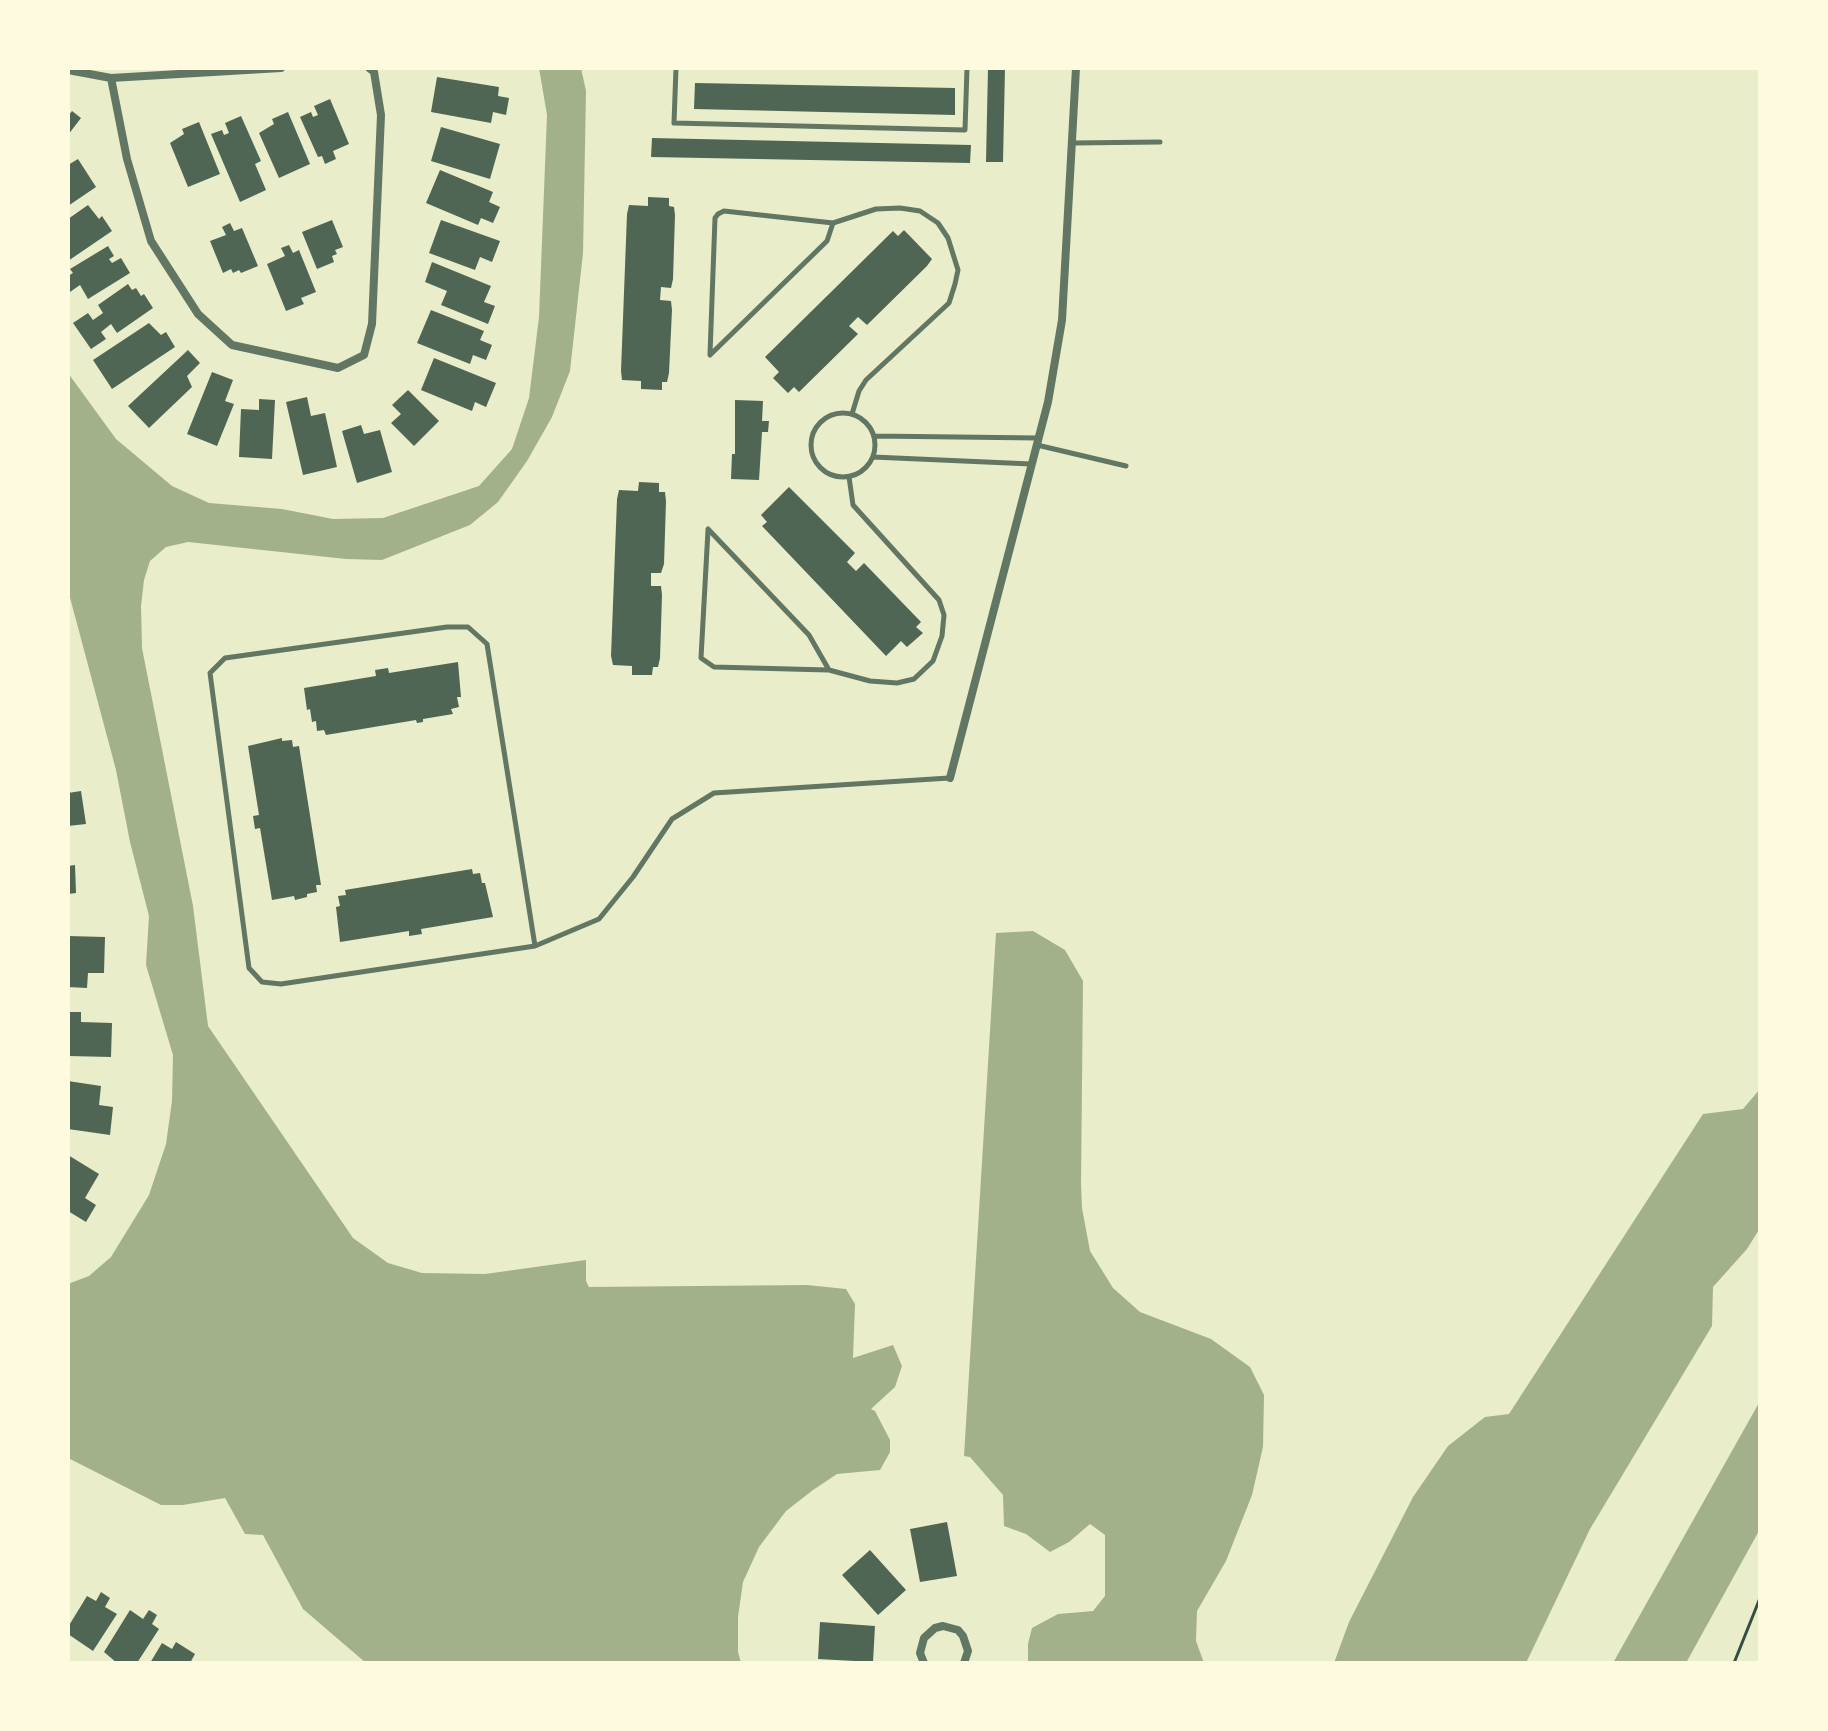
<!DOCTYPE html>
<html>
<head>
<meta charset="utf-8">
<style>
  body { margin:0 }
  #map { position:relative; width:1828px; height:1731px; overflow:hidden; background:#e9edc9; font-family:"DM Sans",sans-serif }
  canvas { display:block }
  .frame { position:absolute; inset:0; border:70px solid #fefae0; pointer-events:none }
</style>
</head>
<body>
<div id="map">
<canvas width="1828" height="1731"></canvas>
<div class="frame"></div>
</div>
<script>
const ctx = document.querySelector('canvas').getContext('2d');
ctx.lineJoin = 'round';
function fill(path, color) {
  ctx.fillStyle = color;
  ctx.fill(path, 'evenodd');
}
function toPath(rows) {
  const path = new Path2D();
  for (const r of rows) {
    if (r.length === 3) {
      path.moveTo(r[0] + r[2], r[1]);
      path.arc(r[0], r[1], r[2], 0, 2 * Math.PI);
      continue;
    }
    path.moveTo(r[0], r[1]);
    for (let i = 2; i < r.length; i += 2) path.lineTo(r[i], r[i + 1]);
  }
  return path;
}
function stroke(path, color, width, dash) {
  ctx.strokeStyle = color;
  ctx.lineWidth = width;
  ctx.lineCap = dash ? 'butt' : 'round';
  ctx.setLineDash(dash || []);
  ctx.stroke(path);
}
fill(toPath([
  [539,68,581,68,586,91,583,253,570,371,552,417,527,461,498,502,470,525,382,560,346,559,188,542,166,547,150,561,144,580,141,606,142,648,193,906,208,1026,353,1238,388,1263,422,1273,485,1274,586,1260,586,1281,589,1287,807,1285,846,1289,855,1304,853,1358,893,1345,902,1366,895,1387,871,1409,875,1411,890,1440,890,1452,880,1470,837,1474,813,1490,786,1511,759,1547,743,1582,738,1617,738,1652,741,1663,366,1663,303,1609,263,1535,245,1534,225,1498,183,1505,161,1505,68,1458,68,1284,89,1276,111,1257,149,1195,166,1144,172,1101,173,1055,146,965,149,916,130,842,116,770,68,590,68,373,116,439,172,486,209,503,282,509,333,519,383,518,479,486,512,449,529,398,539,317,547,115],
  [1033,931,1065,950,1083,981,1081,1184,1082,1208,1090,1251,1113,1288,1140,1312,1211,1339,1250,1367,1264,1395,1263,1447,1252,1495,1226,1561,1197,1611,1196,1641,1204,1663,1028,1663,1028,1644,1032,1628,1058,1614,1093,1611,1105,1596,1105,1535,1090,1524,1069,1542,1050,1552,1026,1534,1004,1526,1003,1495,970,1457,964,1456,996,933],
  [1760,1089,1760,1228,1747,1249,1713,1287,1712,1326,1590,1529,1526,1663,1334,1663,1349,1622,1413,1497,1448,1446,1485,1417,1509,1414,1703,1114,1743,1109],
  [1760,1401,1760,1529,1686,1663,1613,1663]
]), '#a3b18a');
fill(toPath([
  [988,68,1005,68,1003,162,986,162],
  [437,77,499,87,498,96,509,98,506,115,493,112,491,123,431,112],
  [695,83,955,88,955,115,694,109],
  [330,99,349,144,333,151,336,159,325,164,322,156,318,157,300,117,311,112,313,117,318,115,314,106],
  [72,111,81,118,68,135,68,116],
  [288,112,310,164,279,178,259,133,274,124,272,119],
  [241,116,261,161,255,164,266,190,240,202,211,134,222,130,224,135,229,133,225,123],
  [199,122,220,174,188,187,170,143,184,134,182,129],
  [441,127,500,144,490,179,431,161],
  [652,138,971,145,970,163,651,157],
  [78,159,96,187,68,206,68,165],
  [440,170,493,192,489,202,500,207,493,223,481,218,478,225,426,203],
  [648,197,669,198,669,206,674,207,675,215,673,279,671,288,661,287,660,300,671,301,672,310,669,373,667,382,662,382,662,390,641,389,641,381,622,380,621,371,627,214,629,205,648,206],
  [88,205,99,219,102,216,112,231,68,261,68,219],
  [332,220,343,247,335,250,337,254,332,256,334,262,317,269,302,232],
  [441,220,500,241,492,262,480,257,475,270,429,253],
  [230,223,234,231,242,228,258,266,241,273,239,270,233,273,231,269,223,273,210,241,226,235,222,227],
  [904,230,932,259,927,266,867,325,858,317,849,326,858,334,799,392,794,387,788,393,773,378,779,372,765,357,893,231,898,236],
  [289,245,293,253,299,250,316,292,301,298,304,304,286,311,267,264,285,256,281,248],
  [108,246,114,256,109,259,112,263,121,258,130,273,88,299,80,285,70,292,68,276,73,273,70,269],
  [432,262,491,286,484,302,495,306,488,324,441,305,447,291,425,282],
  [128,284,132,290,136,288,141,296,144,294,153,308,117,333,111,324,101,332,106,339,91,349,73,323,88,313,93,320,103,313,98,305],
  [431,310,484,331,480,340,492,345,486,360,473,355,470,364,417,343],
  [149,323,161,335,166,332,175,347,112,389,93,360],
  [188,350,200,363,187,376,192,387,149,428,128,406],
  [434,358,496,383,486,407,475,402,472,411,421,390],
  [212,372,233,380,225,401,234,404,217,446,187,434],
  [408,390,439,421,414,446,391,423,401,414,392,405],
  [307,397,311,416,325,413,337,467,303,475,286,402],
  [259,399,275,400,272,459,239,457,241,409,259,410],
  [735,400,763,401,762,421,769,421,768,432,762,432,759,480,731,479,732,454,735,454],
  [361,425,364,434,380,430,392,472,357,483,342,431],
  [639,482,659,483,659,492,665,492,666,501,664,564,661,573,651,573,651,586,661,586,662,595,660,658,658,667,653,667,652,675,632,675,632,666,613,665,611,656,617,499,619,490,638,491],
  [789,487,855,553,847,562,856,571,864,563,921,622,916,627,923,633,907,647,901,641,886,656,762,526,767,522,761,515],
  [458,662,461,697,457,697,459,707,451,709,453,714,423,719,423,722,417,723,416,720,326,735,324,730,317,731,316,721,312,722,310,709,307,710,304,688,376,676,375,670,388,668,389,673],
  [282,738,282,741,292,740,293,747,299,746,321,885,316,885,317,892,307,894,307,897,295,900,294,896,272,900,260,828,255,829,253,816,259,815,248,746],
  [81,791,86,824,68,826,68,793],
  [75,865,76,893,68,894,68,866],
  [472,869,473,874,480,873,482,883,485,883,493,917,421,929,422,934,409,936,409,931,340,942,336,907,340,906,338,896,346,895,345,890],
  [68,936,105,937,104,973,88,973,87,988,68,987],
  [68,1012,81,1012,81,1022,112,1023,111,1057,68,1056],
  [68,1081,101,1086,99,1105,113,1107,110,1135,68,1129],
  [68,1155,99,1174,85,1198,96,1205,86,1222,68,1211],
  [947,1522,957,1576,920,1582,910,1529],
  [870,1550,906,1590,878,1615,842,1575],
  [101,1592,110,1598,105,1607,117,1614,93,1651,68,1634,68,1627,87,1596,96,1601],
  [130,1610,143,1619,149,1610,157,1615,152,1624,159,1629,137,1663,117,1663,104,1652],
  [820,1622,875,1626,873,1662,818,1659],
  [176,1642,195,1654,190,1663,150,1663,162,1643,172,1649]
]), '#4f6655');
stroke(toPath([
  [1734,1663,1760,1598]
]), '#344e41', 3);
stroke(toPath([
  [676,68,674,123,965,130,967,68],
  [1073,143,1160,142],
  [710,354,715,218,718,214,724,211,833,223],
  [710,355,827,241,833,223,876,209,900,208,920,211,938,223,948,238,958,270,955,284,949,303,866,380,859,391,852,414],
  [843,445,32],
  [874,436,1039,438],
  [1037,445,1126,466],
  [873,457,1031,464],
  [708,529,809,635,829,670,870,681,897,683,914,679,933,661,942,636,944,615,939,600,853,505,849,477],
  [708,530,701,658,714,667,828,670],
  [535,946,487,644,468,627,447,627,225,658,210,673,249,968,262,982,281,984,535,946,599,919,633,877,672,819,714,793,949,778]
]), '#617663', 5);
stroke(toPath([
  [281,68,111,78,127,159,151,241,198,314,232,345,338,368,364,355,372,324,381,115,374,72,369,68],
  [68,70,111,78],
  [950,778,1048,402,1062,320,1076,68],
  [924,1663,920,1653,924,1638,935,1628,943,1626,958,1630,963,1636,968,1651,964,1663]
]), '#617663', 8);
</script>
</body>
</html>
